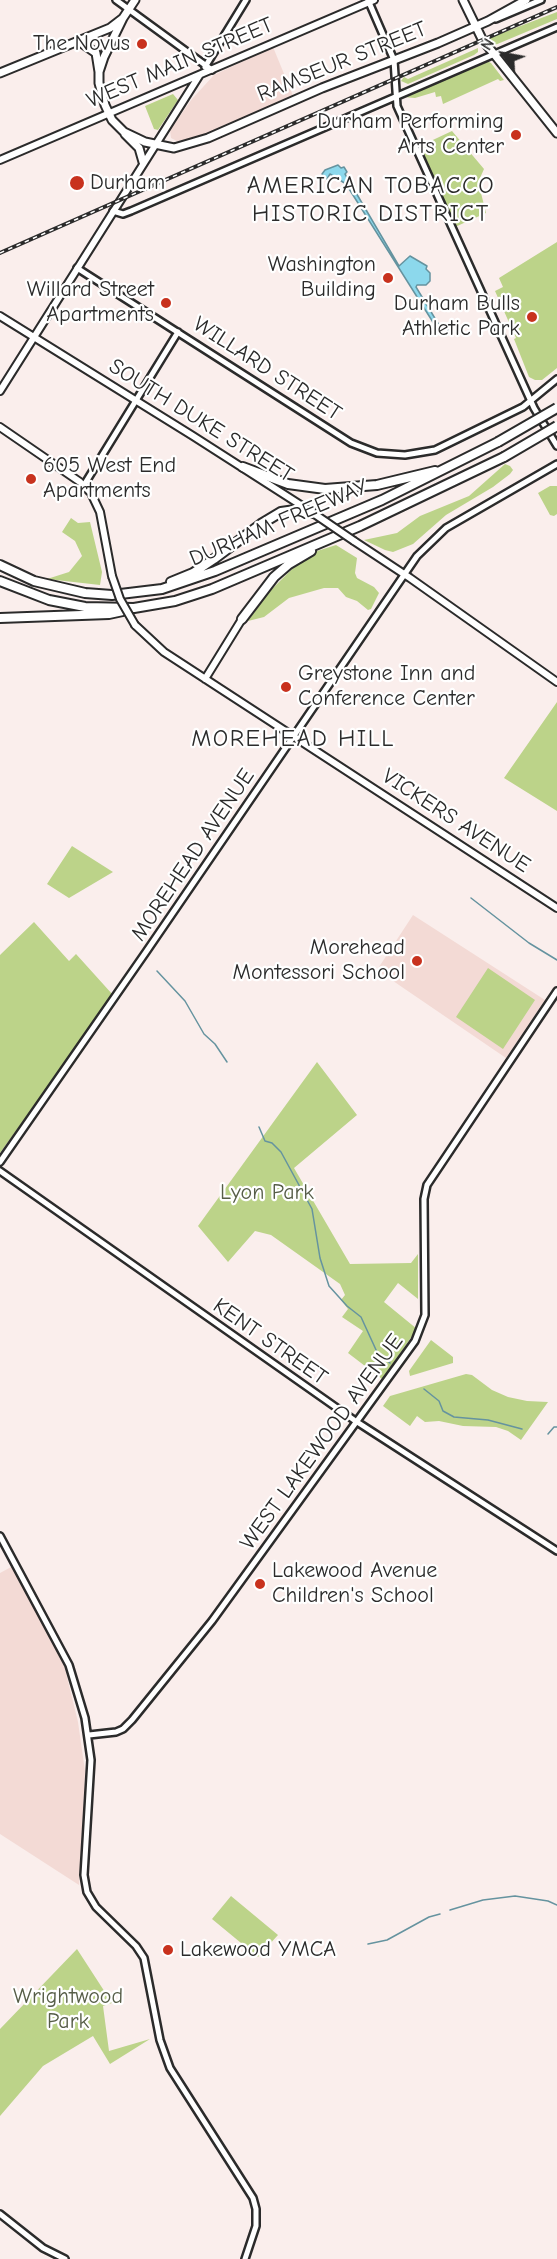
<!DOCTYPE html>
<html>
<head>
<meta charset="utf-8">
<style>
  body { margin:0 }
  #map { position:relative; width:557px; height:2259px; overflow:hidden; background:#faeeec; font-family:"Comic Neue",sans-serif }
  canvas { display:block }
  .north { position:absolute; left:473px; top:24px; width:60px; height:60px; -webkit-text-stroke:4px #fff; paint-order:stroke; rotate:302deg; font-size:16px; font-weight:700; line-height:24px; text-align:center; color:#2b2b2b }
  .north::after { content:''; display:block; margin:auto; width:21px; height:27px; background:#2b2b2b; clip-path:polygon(50% 0,100% 100%,50% 72%,0 100%) }
</style>
</head>
<body>
<div id="map">
<canvas width="557" height="2259"></canvas>
<div class="north">N</div>
</div>
<script>
const ctx = document.querySelector('canvas').getContext('2d');
ctx.lineJoin = 'round';
function fill(path, color) {
  ctx.fillStyle = color;
  ctx.fill(path, 'evenodd');
}
function toPath(rows) {
  const path = new Path2D();
  for (const r of rows) {
    path.moveTo(r[0], r[1]);
    for (let i = 2; i < r.length; i += 2) path.lineTo(r[i], r[i + 1]);
  }
  return path;
}
function stroke(path, color, width, dash) {
  ctx.strokeStyle = color;
  ctx.lineWidth = width;
  ctx.lineCap = dash ? 'butt' : 'round';
  ctx.setLineDash(dash || []);
  ctx.stroke(path);
}
function label(font, color, halo, rows, align = 'center') {
  ctx.font = font + ' "Comic Neue",sans-serif';
  ctx.lineWidth = 4.5;
  ctx.setLineDash([]);
  ctx.textBaseline = 'middle';
  ctx.strokeStyle = halo;
  ctx.fillStyle = color;
  for (const [text, x, y, turn = 0] of rows) {
    ctx.save();
    ctx.translate(x, y);
    ctx.rotate((+turn || 0) * Math.PI / 180);
    ctx.textAlign = isNaN(turn) ? turn : align;
    if (halo) ctx.strokeText(text, 0, 0);
    ctx.fillText(text, 0, 0);
    ctx.restore();
  }
}
fill(toPath([
  [273,47,294,98,197,139,177,141,171,138,170,130,192,99,214,75],
  [413,915,545,1000,506,1058,377,970],
  [13,1566,64,1665,78,1722,85,1771,79,1885,0,1834,0,1573]
]), '#f3dad5');
fill(toPath([
  [557,12,557,19,495,45,489,38],
  [478,48,478,52,474,55,408,84,401,81,404,77,408,79],
  [487,61,491,63,504,80,500,81,498,79,443,104,441,96,436,97,435,92,415,98,403,97],
  [173,94,178,100,158,130,154,129,145,106],
  [452,131,484,169,480,178,480,189,486,213,455,227,420,146],
  [557,242,557,368,542,380,535,380,529,377,514,339,516,338,495,291,503,287,499,278],
  [505,464,510,466,513,470,510,474,493,487,446,515,413,544,393,552,385,550,364,540,397,533,420,516,469,496],
  [550,486,557,486,557,514,554,516,550,515,538,493],
  [71,518,78,523,90,522,102,572,100,585,47,579,69,572,82,556,75,541,62,532],
  [336,545,357,558,355,573,357,578,374,587,379,593,371,609,368,610,357,601,346,597,338,588,324,588,289,598,264,617,248,621,269,592,297,564,314,552],
  [557,702,557,811,504,778],
  [72,846,113,872,69,898,47,884],
  [34,922,69,961,76,954,113,995,0,1153,0,955],
  [488,968,535,1000,503,1049,456,1017],
  [317,1062,357,1115,294,1168,350,1264,411,1263,418,1254,418,1299,398,1283,384,1302,417,1329,382,1379,348,1353,363,1331,342,1317,348,1309,341,1300,345,1295,340,1284,271,1235,255,1231,228,1262,198,1226],
  [431,1340,453,1357,453,1363,410,1376,409,1371],
  [466,1374,472,1375,492,1390,508,1397,527,1401,548,1402,521,1440,508,1431,496,1427,463,1426,439,1421,425,1422,417,1416,410,1426,383,1406,390,1396],
  [231,1896,278,1935,258,1957,212,1919],
  [77,1949,112,2003,103,2006,109,2051,150,2039,110,2064,93,2036,43,2066,0,2116,0,2029]
]), '#bcd389');
const water = toPath([
  [338,165,341,168,344,167,347,172,345,174,399,266,410,256,427,266,426,269,430,273,430,281,426,285,417,285,416,287,439,325,448,330,447,331,436,327,346,184,330,174,327,179,324,177,322,174,325,170,338,165]
]);
fill(water, '#8cd8ec');
stroke(water, '#65939f', 1.5);
stroke(toPath([
  [471,898,529,943,557,960],
  [157,971,185,1001,204,1034,215,1044,227,1062],
  [259,1127,265,1141,272,1143,281,1152,312,1209,320,1258,329,1286,347,1306,361,1317,377,1352,390,1363],
  [424,1389,439,1401,443,1411,454,1417,488,1420,522,1429],
  [548,1434,554,1427,557,1427],
  [450,1910,483,1900,515,1896,548,1901,557,1905],
  [368,1944,387,1940,429,1917,440,1914]
]), '#65939f', 1.5);
const tertiary = toPath([
  [116,0,212,70],
  [368,0,394,60,397,106,534,408,557,446],
  [496,19,541,0],
  [205,67,246,0],
  [113,211,123,214,131,211,557,27],
  [77,268,351,443,377,453,405,455,435,450,523,407,557,379],
  [84,485,178,332],
  [0,1162,146,952,417,556,446,528,557,464],
  [0,1171,354,1420,557,1551],
  [0,1536,69,1665,85,1718,91,1760,84,1875,87,1892,96,1907,136,1946,144,1958,160,2040,170,2068,253,2198,256,2209,256,2226,245,2259],
  [89,1735,116,1732,123,1729,132,1720,212,1621,415,1341,425,1315,424,1199,427,1185,557,991],
  [0,2214,43,2248,65,2259]
]);
const secondary = toPath([
  [0,160,374,0],
  [0,316,193,436,310,511],
  [0,391,199,76],
  [0,427,80,482,91,493,100,512,112,576],
  [354,541,410,578,557,682],
  [135,625,164,652,557,908],
  [205,679,242,619]
]);
const primary = toPath([
  [463,0,482,39,557,133],
  [123,18,104,57,99,72,99,83,105,105,112,120,124,132,145,142,174,148,208,138,322,88,438,43,488,21,526,0],
  [80,42,96,53,99,72],
  [0,73,110,28,123,18,135,0],
  [125,134,139,148,143,162]
]);
const motorway = toPath([
  [243,467,288,484,325,489,377,485,435,471],
  [0,565,34,581,85,593,112,595,162,589,215,571,382,500,498,442],
  [0,581,49,600,85,607,134,608,175,601,212,589,360,526,504,457],
  [171,582,193,573,214,559,261,524,281,512,295,510,313,513],
  [0,618,109,614,123,611],
  [242,619,274,577,289,564,311,551]
]);
stroke(tertiary, '#2b2b2b', 10);
stroke(secondary, '#2b2b2b', 10);
stroke(primary, '#2b2b2b', 11);
stroke(motorway, '#2b2b2b', 12);
stroke(tertiary, '#fff', 5);
stroke(secondary, '#fff', 6);
stroke(primary, '#fff', 7);
stroke(motorway, '#fff', 8);
const rail = toPath([
  [0,253,557,7]
]);
stroke(rail, '#2b2b2b', 4);
stroke(rail, '#fff', 1.5, [4.5]);
const secondaryBridge = toPath([
  [313,513,354,541],
  [112,576,120,599,135,625]
]);
const motorwayBridge = toPath([
  [498,442,557,408],
  [504,457,557,426]
]);
stroke(secondaryBridge, '#2b2b2b', 10, []);
stroke(motorwayBridge, '#2b2b2b', 12, []);
stroke(secondaryBridge, '#fff', 6);
stroke(motorwayBridge, '#fff', 8);
for (const [x, y, r, color] of [
  [142,44,6,"#c8321e"],
  [516,135,6,"#c8321e"],
  [77,183,8,"#c8321e"],
  [388,278,6,"#c8321e"],
  [166,303,6,"#c8321e"],
  [532,317,6,"#c8321e"],
  [31,479,6,"#c8321e"],
  [286,687,6,"#c8321e"],
  [417,961,6,"#c8321e"],
  [260,1584,6,"#c8321e"],
  [168,1950,6,"#c8321e"]
]) {
  const dot = new Path2D();
  dot.arc(x, y, r, 0, 2 * Math.PI);
  ctx.fillStyle = color;
  ctx.fill(dot);
  stroke(dot, '#fff', 2);
}
label('22px', '#2b2b2b', '#fff', [
  ["The Novus",130,44],
  ["Durham Performing",504,122],
  ["Arts Center",504,147],
  ["Durham",90,183,"left"],
  ["Washington",376,265],
  ["Building",376,290],
  ["Willard Street",154,290],
  ["Apartments",154,315],
  ["Durham Bulls",520,304],
  ["Athletic Park",520,329],
  ["605 West End",43,466,"left"],
  ["Apartments",43,491,"left"],
  ["Greystone Inn and",298,674,"left"],
  ["Conference Center",298,699,"left"],
  ["Morehead",405,948],
  ["Montessori School",405,973],
  ["Lakewood Avenue",272,1571,"left"],
  ["Children's School",272,1596,"left"],
  ["Lakewood YMCA",180,1950,"left"]
], 'right');
label('22px', '#2b2b2b', '#fff', [
  ["RAMSEUR STREET",342,62,-22],
  ["WEST MAIN STREET",180,63,-23],
  ["WILLARD STREET",267,369,33],
  ["SOUTH DUKE STREET",201,421,32],
  ["DURHAM FREEWAY",279,523,-23],
  ["VICKERS AVENUE",456,821,33],
  ["MOREHEAD AVENUE",193,855,-56],
  ["KENT STREET",270,1342,35],
  ["WEST LAKEWOOD AVENUE",322,1442,-54]
]);
label('22px', '#565d47', '#fff', [
  ["Lyon Park",267,1193],
  ["Wrightwood",68,1997],
  ["Park",68,2022]
]);
ctx.letterSpacing = '1.5px';
label('24px', '#2b2b2b', '#fff', [
  ["AMERICAN TOBACCO",371,186],
  ["HISTORIC DISTRICT",371,214],
  ["MOREHEAD HILL",293,739]
]);
ctx.letterSpacing = '0px';
</script>
</body>
</html>
